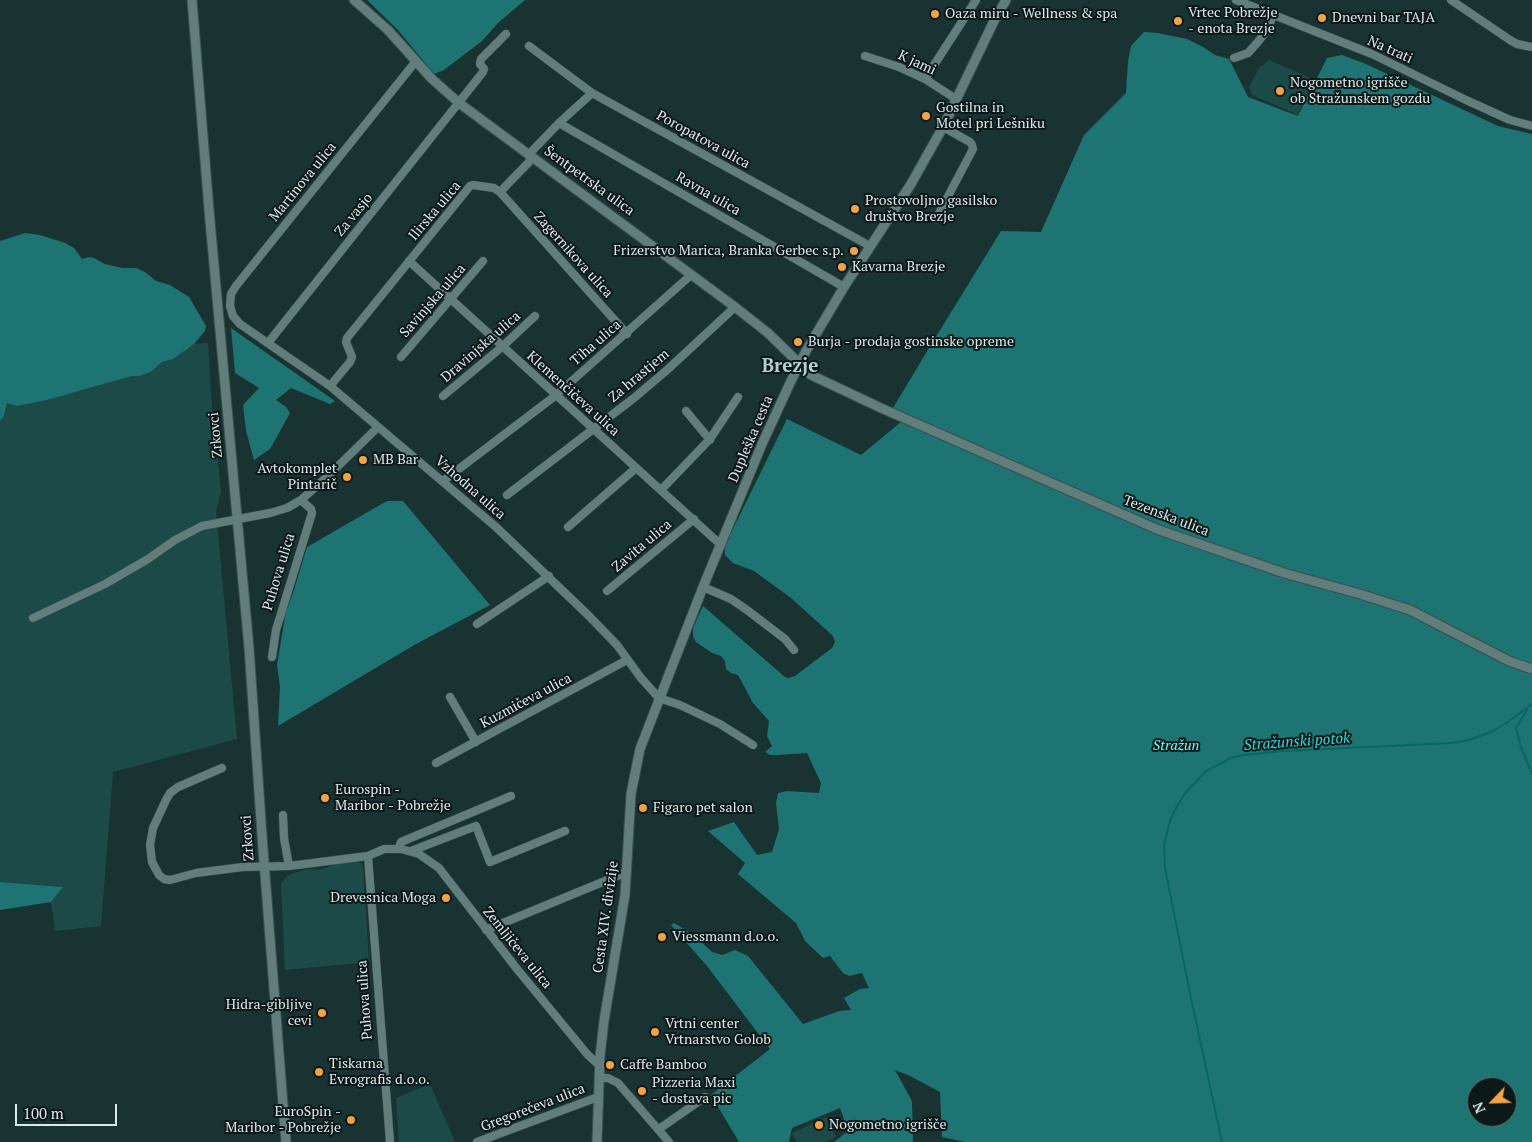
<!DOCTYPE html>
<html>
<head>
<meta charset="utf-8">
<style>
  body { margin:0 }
  #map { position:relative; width:1532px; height:1142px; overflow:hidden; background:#193332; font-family:"PT Serif",serif }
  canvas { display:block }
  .north { position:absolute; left:1467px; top:1077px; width:50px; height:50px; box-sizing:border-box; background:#0d1818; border:1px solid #5f6c6c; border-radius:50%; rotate:246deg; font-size:14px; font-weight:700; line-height:20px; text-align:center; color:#dae9e9 }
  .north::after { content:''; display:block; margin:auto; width:18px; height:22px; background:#f4a344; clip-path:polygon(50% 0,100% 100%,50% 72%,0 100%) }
  .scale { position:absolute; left:15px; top:1104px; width:102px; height:22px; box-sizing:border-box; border:2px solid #dae9e9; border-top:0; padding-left:6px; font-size:15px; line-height:18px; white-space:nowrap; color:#dae9e9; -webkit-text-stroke:4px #0d1818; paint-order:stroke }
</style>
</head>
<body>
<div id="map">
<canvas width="1532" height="1142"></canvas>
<div class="north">N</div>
<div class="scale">100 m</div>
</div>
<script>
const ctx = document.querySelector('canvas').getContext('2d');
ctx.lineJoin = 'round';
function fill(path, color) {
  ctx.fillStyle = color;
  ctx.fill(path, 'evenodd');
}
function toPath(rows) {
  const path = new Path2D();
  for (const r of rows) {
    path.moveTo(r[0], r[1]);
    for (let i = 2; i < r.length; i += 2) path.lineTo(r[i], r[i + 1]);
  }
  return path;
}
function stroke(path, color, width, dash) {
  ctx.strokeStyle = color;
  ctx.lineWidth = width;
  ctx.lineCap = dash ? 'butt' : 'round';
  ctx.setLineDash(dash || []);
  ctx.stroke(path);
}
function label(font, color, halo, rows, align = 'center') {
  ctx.font = font + ' "PT Serif",serif';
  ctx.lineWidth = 4;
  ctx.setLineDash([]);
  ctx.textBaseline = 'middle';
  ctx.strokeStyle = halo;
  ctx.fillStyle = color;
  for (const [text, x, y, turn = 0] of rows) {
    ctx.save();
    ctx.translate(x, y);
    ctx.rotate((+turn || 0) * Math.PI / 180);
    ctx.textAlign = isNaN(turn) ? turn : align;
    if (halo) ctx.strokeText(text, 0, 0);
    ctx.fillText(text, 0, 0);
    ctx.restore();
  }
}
fill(toPath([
  [1269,60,1315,80,1298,115,1252,95,1249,87,1259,68],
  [208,343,212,407,221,492,216,511,237,739,113,772,101,926,55,931,51,902,63,887,0,882,0,421,4,416,7,403,17,406,47,400,132,376,140,376,152,371,162,362,173,359,188,347,194,344],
  [355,861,361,863,363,867,369,962,285,970,281,884,287,876,294,873,307,869,320,870,338,863],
  [430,1084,455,1142,399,1142,396,1098],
  [826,1117,836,1137,826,1142,797,1142,792,1133]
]), '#1c4a49');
fill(toPath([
  [367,0,525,0,498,23,482,41,444,70,434,74,398,30],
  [1144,32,1158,33,1187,39,1203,47,1215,55,1229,59,1248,97,1298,116,1327,58,1342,55,1366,64,1498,126,1532,134,1532,1142,965,1142,942,1137,940,1092,910,1076,895,1070,912,1101,913,1142,834,1142,848,1131,840,1108,792,1128,789,1142,739,1142,711,1095,770,1049,707,966,671,925,674,923,694,935,712,952,722,955,735,950,748,956,803,1024,839,1011,851,1010,844,998,860,989,869,988,862,973,849,976,843,973,830,956,823,958,805,941,796,923,738,874,745,863,708,831,734,822,757,855,772,852,779,829,776,803,778,793,787,791,819,793,821,783,807,753,777,755,770,755,765,752,772,746,767,736,769,721,753,703,738,675,731,673,726,669,725,661,721,656,712,653,696,642,693,636,693,628,703,606,785,677,788,678,795,676,832,648,835,642,833,636,791,598,754,571,733,563,725,555,725,545,787,419,861,455,907,417,893,408,926,353,1001,231,1041,232,1084,135,1126,93,1128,61,1131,46],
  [1477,1087,1507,1087,1507,1117,1477,1117],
  [25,233,40,235,65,243,74,248,82,259,89,257,94,258,105,264,122,268,136,268,145,272,156,281,170,285,189,297,206,326,205,331,194,344,173,359,162,362,152,371,140,376,132,376,47,400,17,406,7,403,4,416,0,421,0,241],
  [231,328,335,401,330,404,291,388,276,400,286,407,290,413,270,449,254,460,246,431,243,405,259,388,235,373],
  [387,501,403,501,490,605,416,644,278,726,280,687,277,665,286,611,293,593,307,547],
  [0,882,63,887,51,902,0,910]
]), '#1e7473');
stroke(toPath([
  [1527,710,1516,728,1521,747,1532,774],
  [1222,1142,1191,998,1165,868,1164,845,1170,821,1176,808,1186,792,1206,771,1231,758,1243,755,1284,751,1452,743,1469,740,1491,732,1508,722,1532,704]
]), '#056766', 2);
const minor = toPath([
  [1236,0,1372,54,1466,100,1510,120,1532,126],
  [1451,0,1510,40,1517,44,1532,47],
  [529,46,592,93,870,246],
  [865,56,899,67,925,79,956,99],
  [1234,58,1248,53,1257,43,1268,29,1273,15],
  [416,61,236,286,231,294,230,306,233,316,240,324,330,386,496,527,588,615,617,645,641,678,659,698,680,705,720,724,753,745],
  [925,79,976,0],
  [559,123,844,287],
  [500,192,529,162,532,151,559,123,592,93],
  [936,219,973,149,972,145,970,142,943,127],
  [409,261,721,545],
  [268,343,483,72,484,69,480,64,481,59,506,34],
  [401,357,483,261],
  [330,386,350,362,352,357,346,342,347,338,470,186,473,185,494,188,500,192,627,334],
  [443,396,503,346,535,316],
  [686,411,710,440],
  [443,481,555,396,691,275],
  [661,490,710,439,738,397],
  [507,495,634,398,667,370,735,307],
  [568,527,636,468],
  [703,587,731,599,747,610,785,639,794,650],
  [607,591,694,519],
  [33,618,105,584,148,559,175,540,202,526,270,513,287,508,301,500,328,476,378,427],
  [477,624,549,576],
  [272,657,276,630,312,513,311,509,301,500],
  [450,697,476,742],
  [436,763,627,660],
  [222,768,178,787,170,793,166,800,153,828,150,845,152,862,159,875,164,879,170,880,196,873,243,867,289,866,368,856,384,849,401,849,419,854,439,868,517,969,587,1054,600,1066],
  [283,815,284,838,289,866],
  [398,849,401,842,511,796],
  [411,851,476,826,490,862,565,831],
  [368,856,390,1142],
  [486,930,627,872],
  [599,1078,608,1078,618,1083,669,1142],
  [659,1129,705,1097],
  [477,1142,598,1097]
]);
const tertiary = toPath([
  [192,0,209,210,249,648,263,849,286,1142],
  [354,0,388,30,432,79,459,103,735,307,768,333,811,375,881,408,1159,530,1284,573,1360,594,1410,610,1509,661,1532,669],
  [597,1142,600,1056,604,1021,625,895,631,794,640,749,703,587,762,444,791,381,806,351,844,287,911,184,943,127,994,21,1006,0]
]);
stroke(minor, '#395050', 9);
stroke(tertiary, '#395050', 11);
stroke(minor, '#617d7c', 8);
stroke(tertiary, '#617d7c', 9);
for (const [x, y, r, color] of [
  [935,14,5,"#f4a344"],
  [1322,18,5,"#f4a344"],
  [1178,21,5,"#f4a344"],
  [1280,91,5,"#f4a344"],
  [926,116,5,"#f4a344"],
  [855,209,5,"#f4a344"],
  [854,251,5,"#f4a344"],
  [842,267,5,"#f4a344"],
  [798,342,5,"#f4a344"],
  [363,460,5,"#f4a344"],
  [347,477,5,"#f4a344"],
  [325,798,5,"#f4a344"],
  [643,808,5,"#f4a344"],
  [446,898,5,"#f4a344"],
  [662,937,5,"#f4a344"],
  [322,1013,5,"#f4a344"],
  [655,1032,5,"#f4a344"],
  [610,1065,5,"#f4a344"],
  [319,1072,5,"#f4a344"],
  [642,1091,5,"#f4a344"],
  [351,1120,5,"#f4a344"],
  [819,1125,5,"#f4a344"]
]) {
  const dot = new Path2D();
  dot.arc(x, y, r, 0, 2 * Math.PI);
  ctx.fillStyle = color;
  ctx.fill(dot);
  stroke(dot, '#0d1818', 2);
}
label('14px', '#dae9e9', '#0d1818', [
  ["Vrtec Pobrežje",1188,13],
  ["- enota Brezje",1188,29],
  ["Oaza miru - Wellness & spa",945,14],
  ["Dnevni bar TAJA",1332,18],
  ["Nogometno igrišče",1290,83],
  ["ob Stražunskem gozdu",1290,99],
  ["Gostilna in",936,108],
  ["Motel pri Lešniku",936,124],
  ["Prostovoljno gasilsko",865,201],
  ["društvo Brezje",865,217],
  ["Frizerstvo Marica, Branka Gerbec s.p.",844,251,"right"],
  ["Kavarna Brezje",852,267],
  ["Burja - prodaja gostinske opreme",808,342],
  ["MB Bar",373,460],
  ["Avtokomplet",337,469,"right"],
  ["Pintarič",337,485,"right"],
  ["Eurospin -",335,790],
  ["Maribor - Pobrežje",335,806],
  ["Figaro pet salon",653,808],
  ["Drevesnica Moga",436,898,"right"],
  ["Viessmann d.o.o.",672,937],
  ["Hidra-gibljive",312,1005,"right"],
  ["cevi",312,1021,"right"],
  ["Vrtni center",665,1024],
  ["Vrtnarstvo Golob",665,1040],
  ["Tiskarna",329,1064],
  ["Evrografis d.o.o.",329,1080],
  ["Caffe Bamboo",620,1065],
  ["Pizzeria Maxi",652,1083],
  ["- dostava pic",652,1099],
  ["EuroSpin -",341,1112,"right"],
  ["Maribor - Pobrežje",341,1128,"right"],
  ["Nogometno igrišče",829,1125]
], 'left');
label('14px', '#dae9e9', '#0d1818', [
  ["Na trati",1390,50,24],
  ["K jami",917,63,25],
  ["Poropatova ulica",703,140,29],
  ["Šentpetrska ulica",589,181,36],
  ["Martinova ulica",303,182,-51],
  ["Ravna ulica",708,194,30],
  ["Ilirska ulica",435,211,-50],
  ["Za vasjo",354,215,-51],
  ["Zagernikova ulica",573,255,48],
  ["Savinjska ulica",433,301,-49],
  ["Tiha ulica",596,343,-41],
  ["Dravinjska ulica",481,347,-41],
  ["Za hrastjem",639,376,-40],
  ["Klemenčičeva ulica",573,394,42],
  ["Zrkovci",216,435,-95],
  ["Dupleška cesta",751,439,-67],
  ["Vzhodna ulica",470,488,41],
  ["Tezenska ulica",1166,516,21],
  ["Zavita ulica",642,546,-40],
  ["Puhova ulica",279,572,-73],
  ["Kuzmičeva ulica",526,701,-28],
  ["Zrkovci",248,838,-94],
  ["Cesta XIV. divizije",606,917,-82],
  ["Zemljičeva ulica",517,948,51],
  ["Puhova ulica",365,1000,-94],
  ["Gregorečeva ulica",533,1108,-21]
]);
label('italic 14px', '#67fffd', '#0d1818', [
  ["Stražun",1176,746]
]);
label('italic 15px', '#33d8d7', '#0d1818', [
  ["Stražunski potok",1297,742,-4]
]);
label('bold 19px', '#b2d1d0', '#0d1818', [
  ["Brezje",790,367]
]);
</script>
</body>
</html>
